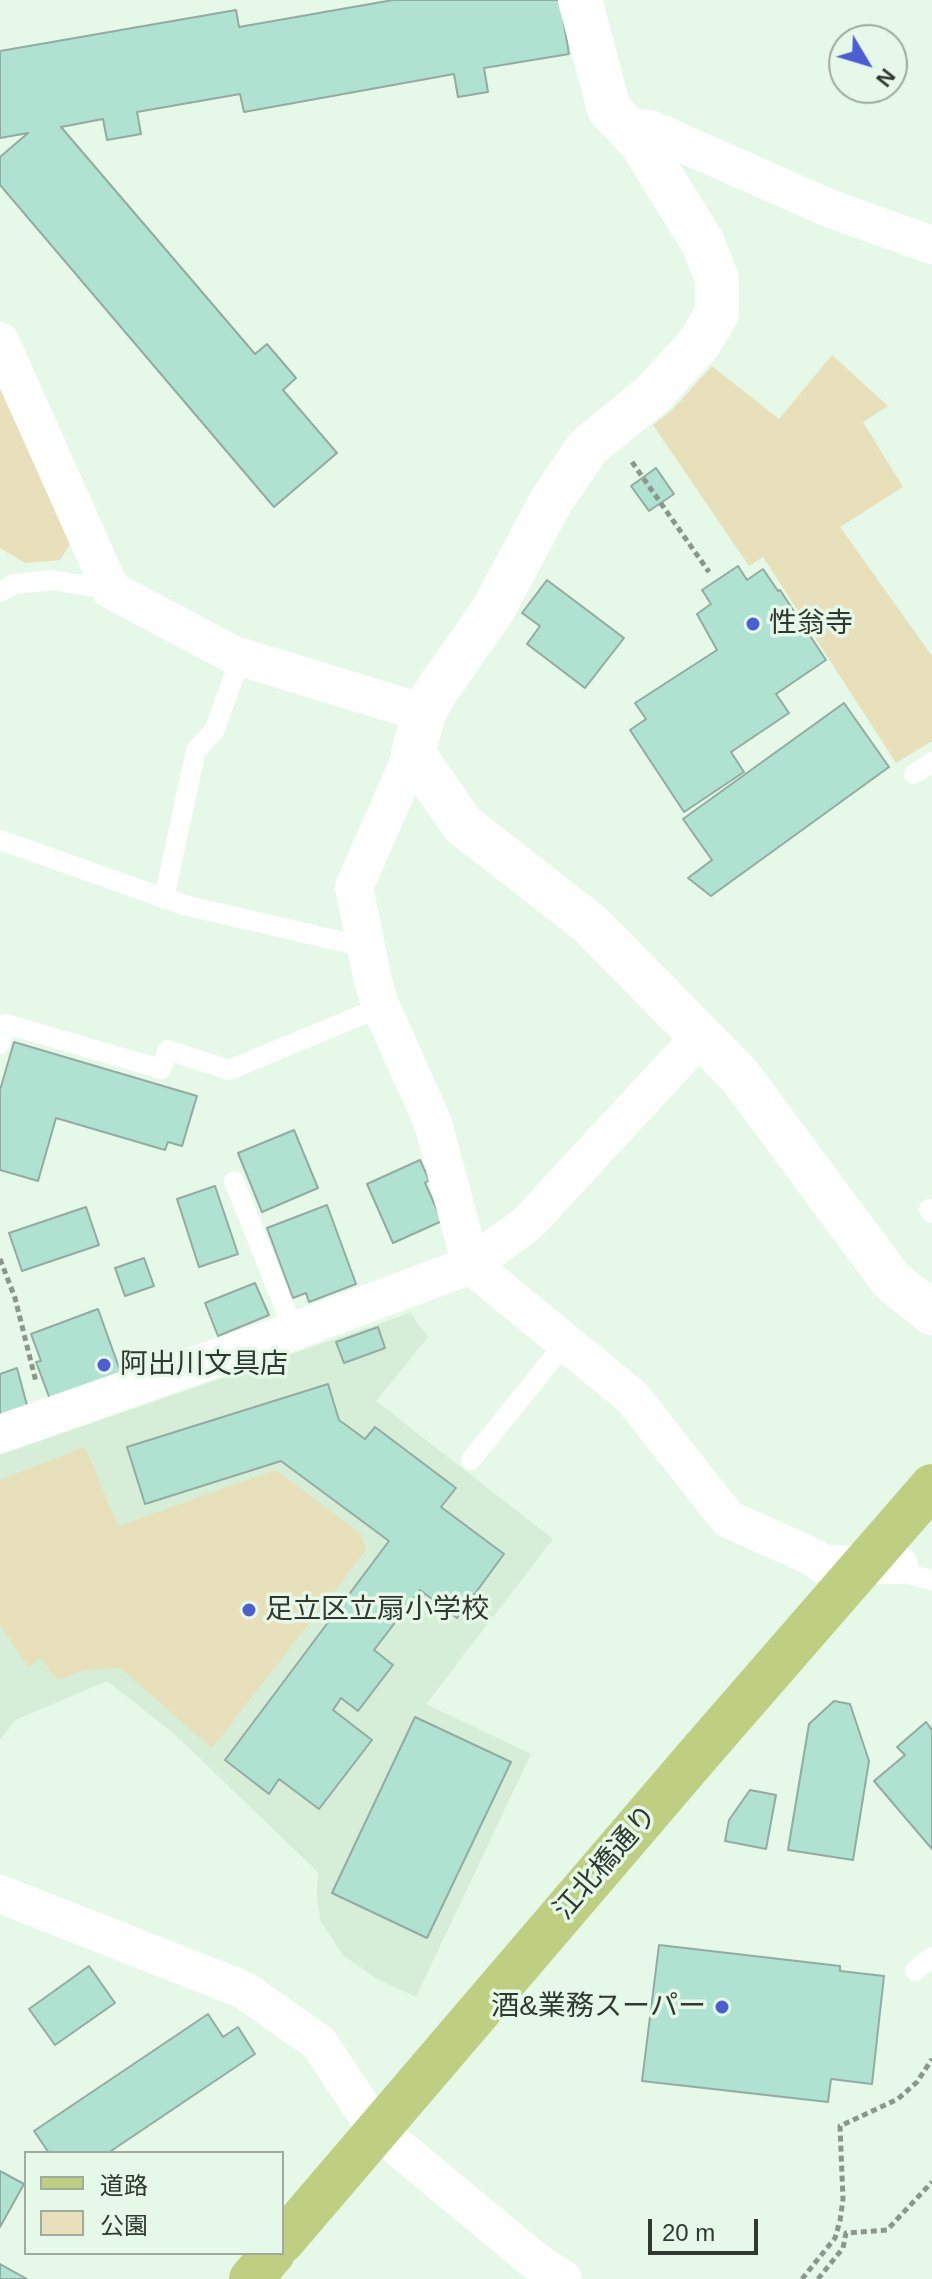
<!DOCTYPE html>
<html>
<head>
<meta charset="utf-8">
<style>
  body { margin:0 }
  #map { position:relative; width:932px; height:2279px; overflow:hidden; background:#e6f8e7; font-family:Helvetica,"Noto Sans JP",sans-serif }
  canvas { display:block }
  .legend { position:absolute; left:24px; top:2151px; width:260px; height:104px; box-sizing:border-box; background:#e6f8e7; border:2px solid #9eab9e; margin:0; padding:10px 14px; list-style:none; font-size:24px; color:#313831 }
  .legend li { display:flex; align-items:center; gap:16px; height:40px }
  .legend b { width:40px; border:2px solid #9eab9e }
  .north { position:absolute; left:828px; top:24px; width:80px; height:80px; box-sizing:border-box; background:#e6f8e7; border:2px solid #9eab9e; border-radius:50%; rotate:128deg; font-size:22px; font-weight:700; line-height:32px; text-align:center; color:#313831 }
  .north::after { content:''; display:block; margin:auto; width:28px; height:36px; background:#4b5ed2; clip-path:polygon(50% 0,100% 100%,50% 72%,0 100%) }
  .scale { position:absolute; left:648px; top:2219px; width:110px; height:36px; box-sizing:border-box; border:4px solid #313831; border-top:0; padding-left:10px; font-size:24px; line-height:28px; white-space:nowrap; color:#313831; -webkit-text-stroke:6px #e6f8e7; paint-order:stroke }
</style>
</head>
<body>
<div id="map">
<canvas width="932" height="2279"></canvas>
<ul class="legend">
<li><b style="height:10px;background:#becf82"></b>道路</li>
<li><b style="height:22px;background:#e8e0ba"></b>公園</li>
</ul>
<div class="north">N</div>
<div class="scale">20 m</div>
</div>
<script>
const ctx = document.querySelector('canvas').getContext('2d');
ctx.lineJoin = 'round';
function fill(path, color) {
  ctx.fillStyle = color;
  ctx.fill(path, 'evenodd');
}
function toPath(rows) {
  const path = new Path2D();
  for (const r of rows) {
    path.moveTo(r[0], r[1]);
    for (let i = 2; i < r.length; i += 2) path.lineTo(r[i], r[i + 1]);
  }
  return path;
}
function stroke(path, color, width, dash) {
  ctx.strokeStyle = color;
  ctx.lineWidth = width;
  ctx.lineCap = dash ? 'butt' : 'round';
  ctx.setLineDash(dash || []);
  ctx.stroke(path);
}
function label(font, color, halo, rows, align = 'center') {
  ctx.font = font + ' Helvetica,"Noto Sans JP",sans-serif';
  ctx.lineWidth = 7;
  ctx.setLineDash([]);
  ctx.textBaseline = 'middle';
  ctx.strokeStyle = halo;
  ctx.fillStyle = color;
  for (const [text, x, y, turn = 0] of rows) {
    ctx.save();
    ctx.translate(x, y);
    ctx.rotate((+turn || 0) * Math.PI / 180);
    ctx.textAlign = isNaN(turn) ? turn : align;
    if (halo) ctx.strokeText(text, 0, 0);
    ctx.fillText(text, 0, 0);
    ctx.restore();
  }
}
fill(toPath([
  [410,1313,428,1337,376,1401,553,1539,426,1704,531,1754,416,1997,377,1979,343,1955,320,1920,317,1895,318,1872,171,1731,107,1681,15,1720,0,1740,0,1455]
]), '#d6eed7');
fill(toPath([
  [832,355,888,406,863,422,903,487,840,527,932,656,932,741,896,763,763,557,749,566,653,425,672,410,712,366,779,419],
  [0,389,71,543,60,560,25,563,0,548],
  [85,1447,118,1526,276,1470,361,1534,366,1550,212,1748,120,1668,84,1670,57,1680,41,1658,28,1667,0,1625,0,1480]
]), '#e8e0ba');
const building = toPath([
  [393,0,560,0,569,54,484,68,488,92,458,97,454,74,244,112,240,94,137,112,141,134,107,140,103,119,61,127,255,354,267,344,296,378,283,390,337,453,274,507,0,185,0,157,28,133,0,138,0,51,236,10,239,27,393,0],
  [656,468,674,494,649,511,631,486,656,468],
  [738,566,747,580,763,569,778,591,780,590,826,660,776,694,789,713,731,752,744,772,684,812,630,730,646,719,635,703,717,650,697,614,711,604,702,590,738,566],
  [547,580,624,638,585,688,527,644,540,626,522,613,547,580],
  [844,703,889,767,711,896,688,878,712,860,683,819,844,703],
  [14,1042,197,1096,182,1146,168,1142,165,1150,56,1118,38,1181,0,1170,0,1090,14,1042],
  [294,1130,318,1188,262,1212,238,1153,294,1130],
  [420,1160,429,1180,425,1183,442,1221,393,1243,367,1184,420,1160],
  [215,1186,238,1254,199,1267,177,1199,215,1186],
  [327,1205,356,1284,309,1302,306,1293,293,1298,267,1228,327,1205],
  [86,1207,99,1245,22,1271,9,1233,86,1207],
  [144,1258,154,1286,125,1296,115,1268,144,1258],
  [255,1283,269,1315,218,1336,205,1303,255,1283],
  [98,1309,122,1376,51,1402,36,1362,41,1361,31,1334,98,1309],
  [378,1327,385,1348,344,1363,336,1342,378,1327],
  [17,1368,28,1409,0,1419,0,1374,17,1368],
  [328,1384,339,1420,365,1439,375,1427,456,1488,441,1507,504,1554,457,1618,420,1590,374,1650,393,1665,358,1711,341,1698,333,1710,372,1740,319,1809,279,1779,269,1794,225,1760,389,1541,281,1461,145,1504,127,1447,328,1384],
  [834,1701,850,1704,869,1761,853,1860,788,1850,809,1724,834,1701],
  [415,1717,511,1762,427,1938,332,1893,415,1717],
  [926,1722,932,1730,932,1849,874,1781,905,1755,897,1747,926,1722],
  [750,1790,776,1795,766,1849,725,1841,729,1820,750,1790],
  [659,1945,840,1966,840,1971,884,1976,872,2084,831,2079,828,2102,642,2081,659,1945],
  [89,1966,115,2003,55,2045,29,2009,89,1966],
  [208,2014,223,2037,238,2027,255,2054,108,2153,49,2153,34,2131,208,2014],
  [0,2171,24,2184,0,2227,0,2171],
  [0,2264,27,2279,0,2279,0,2264]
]);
fill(building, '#b0e2d1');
stroke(building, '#93aba3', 2);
stroke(toPath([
  [632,462,709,572],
  [0,1259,15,1298,36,1382],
  [802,2279,835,2238,840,2221,843,2199,840,2126,898,2099,917,2082,932,2059],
  [818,2279,843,2248,846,2233,887,2230,932,2182]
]), '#8a978b', 5, [6, 4]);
stroke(toPath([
  [0,592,14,584,52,580,111,590],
  [914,774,932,762],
  [0,840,184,905,365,947],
  [164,899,196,750,214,731,241,657],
  [0,1044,6,1024,161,1069,168,1050,229,1070,381,1007],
  [234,1181,294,1331],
  [929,1209,932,1213],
  [471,1460,566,1342],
  [899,1565,911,1575,932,1580],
  [915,1971,932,1957]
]), '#fff', 20);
stroke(toPath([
  [625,126,650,129,831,209,932,245],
  [0,341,111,590,234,655,424,713],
  [413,753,354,887,373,981,381,1007,433,1123,471,1265,632,1397,728,1519,815,1558,822,1564,899,1565],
  [0,1434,294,1331,471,1265,527,1224,701,1036],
  [0,1894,244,1990,319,2043,376,2129,534,2260,563,2279]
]), '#fff', 38);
stroke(toPath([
  [580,0,609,109,641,143,703,243,717,279,717,313,700,342,653,394,588,447,551,501,493,610,435,693,424,713,413,753,463,825,589,923,739,1075,892,1281,932,1313]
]), '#fff', 44);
stroke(toPath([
  [282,2242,699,1754,932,1486],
  [251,2279,273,2253]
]), '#becf82', 44);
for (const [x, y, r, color] of [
  [753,624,8,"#4b5ed2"],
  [104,1365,8,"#4b5ed2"],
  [249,1610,8,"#4b5ed2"],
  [722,2007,8,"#4b5ed2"]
]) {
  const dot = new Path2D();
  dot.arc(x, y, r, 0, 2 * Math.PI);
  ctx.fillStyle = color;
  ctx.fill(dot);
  stroke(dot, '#e6f8e7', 3);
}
label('28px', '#313831', '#e6f8e7', [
  ["性翁寺",769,624],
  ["阿出川文具店",120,1365],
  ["足立区立扇小学校",265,1610],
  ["酒&業務スーパー",706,2007,"right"]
], 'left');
label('28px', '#313831', '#e6f8e7', [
  ["江北橋通り",606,1863,-49]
]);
</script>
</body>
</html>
